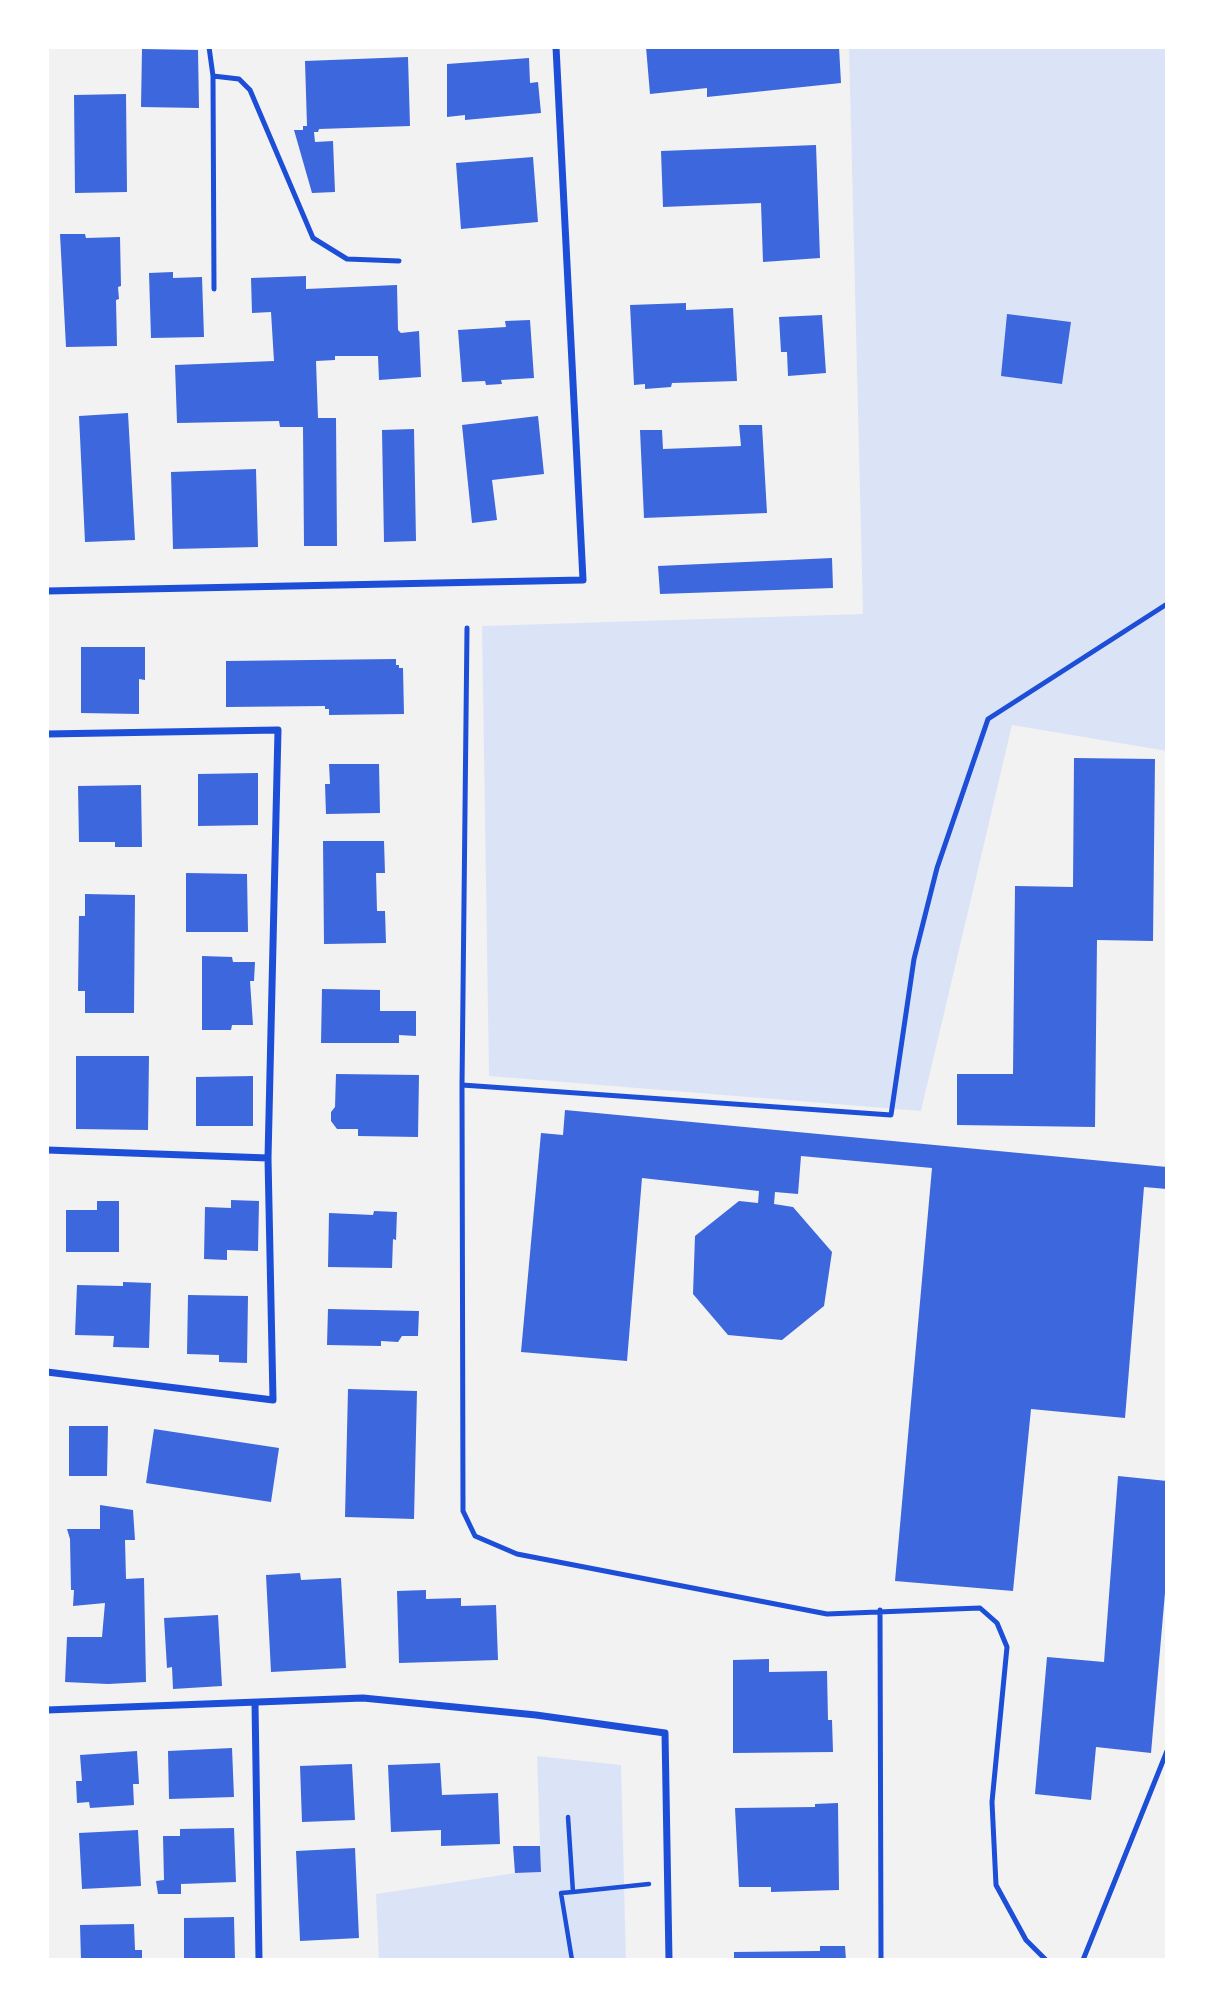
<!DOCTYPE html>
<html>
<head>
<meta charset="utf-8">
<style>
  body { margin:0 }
  #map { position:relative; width:1214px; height:2007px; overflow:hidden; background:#f2f2f2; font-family:Poppins,sans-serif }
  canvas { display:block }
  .frame { position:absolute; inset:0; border:49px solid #fff; pointer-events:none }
</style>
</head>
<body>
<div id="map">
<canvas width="1214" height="2007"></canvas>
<div class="frame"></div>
</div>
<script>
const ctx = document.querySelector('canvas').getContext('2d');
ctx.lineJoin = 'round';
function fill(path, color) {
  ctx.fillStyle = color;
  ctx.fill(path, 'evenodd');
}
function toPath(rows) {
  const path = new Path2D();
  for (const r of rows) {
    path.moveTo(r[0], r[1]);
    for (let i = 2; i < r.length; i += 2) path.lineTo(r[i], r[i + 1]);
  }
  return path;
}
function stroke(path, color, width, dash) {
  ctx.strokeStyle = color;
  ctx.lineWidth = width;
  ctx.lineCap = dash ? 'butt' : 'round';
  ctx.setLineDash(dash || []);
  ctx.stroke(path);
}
fill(toPath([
  [849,47,1167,47,1167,751,1012,725,921,1111,489,1076,482,626,863,614],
  [537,1756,621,1765,626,1960,379,1960,376,1894,515,1873,541,1872]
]), '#dbe4f7');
fill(toPath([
  [646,47,839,47,841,83,707,97,707,88,650,94],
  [142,49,198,50,199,108,141,107],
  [408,57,410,126,319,129,318,132,314,132,315,142,333,141,335,192,312,193,294,130,303,130,303,126,307,126,305,61],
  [529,58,530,83,538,82,541,113,465,120,465,115,447,117,447,64],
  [126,94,127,192,75,193,74,95],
  [816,145,820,258,763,262,761,203,663,207,661,151],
  [533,157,538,222,461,229,456,163],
  [60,234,85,234,86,238,120,237,121,286,118,287,119,299,116,300,117,346,66,347],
  [173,272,173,278,202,277,204,337,151,338,149,273],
  [306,276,306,289,397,285,398,330,401,333,419,331,421,377,379,380,378,356,335,356,335,360,316,361,318,418,336,418,337,546,304,546,303,427,280,427,279,421,177,423,175,365,274,361,271,312,252,313,251,278],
  [686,303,686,310,733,308,737,381,672,383,671,387,645,389,645,384,634,385,630,305],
  [1007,314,1071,322,1062,384,1001,376],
  [822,315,826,373,788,376,787,352,781,352,779,317],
  [530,320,534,378,501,380,502,384,486,385,485,381,462,382,458,330,506,327,505,321],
  [128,413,135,540,85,542,79,416],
  [538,416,544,474,492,480,497,520,472,523,462,425],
  [739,425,762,425,767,513,644,518,640,430,662,430,663,449,741,446],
  [414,429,416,541,384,542,382,430],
  [256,469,258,547,173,549,171,472],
  [832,558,833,588,660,594,658,566],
  [81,647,145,647,145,680,139,679,139,714,81,713],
  [396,659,396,665,399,665,399,668,403,668,404,714,329,715,329,709,325,709,325,706,226,707,226,661],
  [1074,758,1155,759,1153,941,1097,940,1095,1127,957,1125,957,1074,1013,1074,1015,886,1073,887],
  [329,764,379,764,380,813,326,814,325,784,330,784],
  [258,773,258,825,198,826,198,774],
  [141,785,142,847,115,847,115,842,79,842,78,786],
  [323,841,384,841,385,873,376,873,377,911,385,911,386,943,324,944],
  [186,873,247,874,248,932,186,932],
  [85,894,135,895,134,1013,85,1013,85,991,78,991,79,916,85,916],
  [202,956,232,957,233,962,255,962,254,981,250,981,253,1025,232,1025,231,1030,202,1030],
  [322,989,380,990,380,1011,416,1011,416,1036,399,1035,399,1043,321,1043],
  [76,1056,149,1056,148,1130,76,1129],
  [336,1074,419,1075,418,1137,358,1136,358,1129,337,1129,331,1121,331,1112,335,1107],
  [253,1076,253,1126,196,1126,196,1077],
  [565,1110,1167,1167,1167,1189,1144,1187,1125,1418,1031,1409,1013,1591,895,1581,932,1168,801,1156,798,1194,775,1192,774,1204,793,1207,832,1252,824,1306,782,1340,728,1335,693,1294,695,1236,739,1201,758,1203,759,1191,642,1178,627,1361,521,1352,541,1133,563,1135],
  [231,1200,259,1201,258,1251,227,1250,227,1260,204,1259,205,1207,231,1208],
  [97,1201,119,1201,119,1252,66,1252,66,1210,97,1210],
  [374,1211,397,1212,396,1240,393,1239,392,1268,328,1267,329,1213,373,1215],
  [123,1282,151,1283,149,1348,113,1347,114,1336,75,1335,77,1285,123,1286],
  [188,1295,248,1296,247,1363,219,1362,219,1355,187,1354],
  [328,1309,419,1311,418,1336,402,1336,398,1342,381,1341,381,1346,327,1345],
  [348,1389,417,1391,414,1519,345,1517],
  [69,1426,108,1426,107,1476,69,1476],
  [154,1429,279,1448,271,1502,146,1483],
  [1118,1476,1167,1481,1167,1570,1151,1753,1096,1747,1091,1800,1035,1794,1047,1657,1104,1662],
  [100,1505,133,1510,135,1540,125,1540,126,1579,144,1578,146,1682,108,1684,65,1682,67,1637,102,1637,105,1603,73,1606,74,1590,71,1590,70,1539,67,1529,100,1529],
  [300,1573,301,1580,341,1578,346,1668,271,1672,266,1575],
  [426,1590,426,1599,461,1598,461,1606,496,1605,498,1660,399,1663,397,1591],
  [218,1615,222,1686,173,1689,172,1667,167,1668,164,1618],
  [769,1659,769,1672,827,1671,828,1720,832,1720,833,1752,733,1753,733,1660],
  [232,1748,234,1797,169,1799,168,1751],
  [137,1751,139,1784,133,1784,134,1805,90,1808,89,1802,77,1803,76,1781,82,1781,80,1755],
  [440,1763,442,1795,498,1793,500,1844,441,1846,441,1830,391,1832,388,1765],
  [352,1764,355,1820,302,1822,300,1766],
  [838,1803,839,1890,771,1892,771,1887,739,1887,735,1808,815,1807,815,1804],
  [234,1828,236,1882,181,1884,181,1894,158,1894,156,1881,164,1880,163,1836,180,1836,180,1829],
  [138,1830,141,1886,82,1889,79,1833],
  [513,1846,540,1846,541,1872,515,1873],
  [355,1848,359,1938,300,1941,296,1851],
  [234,1917,235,1960,184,1960,184,1918],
  [134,1924,135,1950,142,1950,142,1960,81,1960,80,1925],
  [820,1946,845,1946,846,1960,734,1960,734,1952,820,1951]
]), '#3d67dc');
stroke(toPath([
  [568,1817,573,1892,561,1893,572,1960],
  [573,1892,649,1884]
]), '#1d4ed8', 4.5);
stroke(toPath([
  [209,47,213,76,214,289],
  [213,76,239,79,250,90,313,238,347,259,399,261],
  [467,628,462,1085,463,1511,475,1536,517,1554,827,1614,980,1608,997,1623,1007,1647,992,1802,996,1885,1026,1940,1046,1960],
  [462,1085,891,1115,914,959,937,868,988,719,1167,604],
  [880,1610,881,1960],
  [1083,1960,1167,1751]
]), '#1d4ed8', 5);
stroke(toPath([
  [47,591,583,580,556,47],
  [47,734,278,730,268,1158,273,1400,47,1372],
  [47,1150,268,1158],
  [255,1703,259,1960],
  [47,1710,363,1698,536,1715,665,1733,669,1960]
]), '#1d4ed8', 7);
</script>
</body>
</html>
